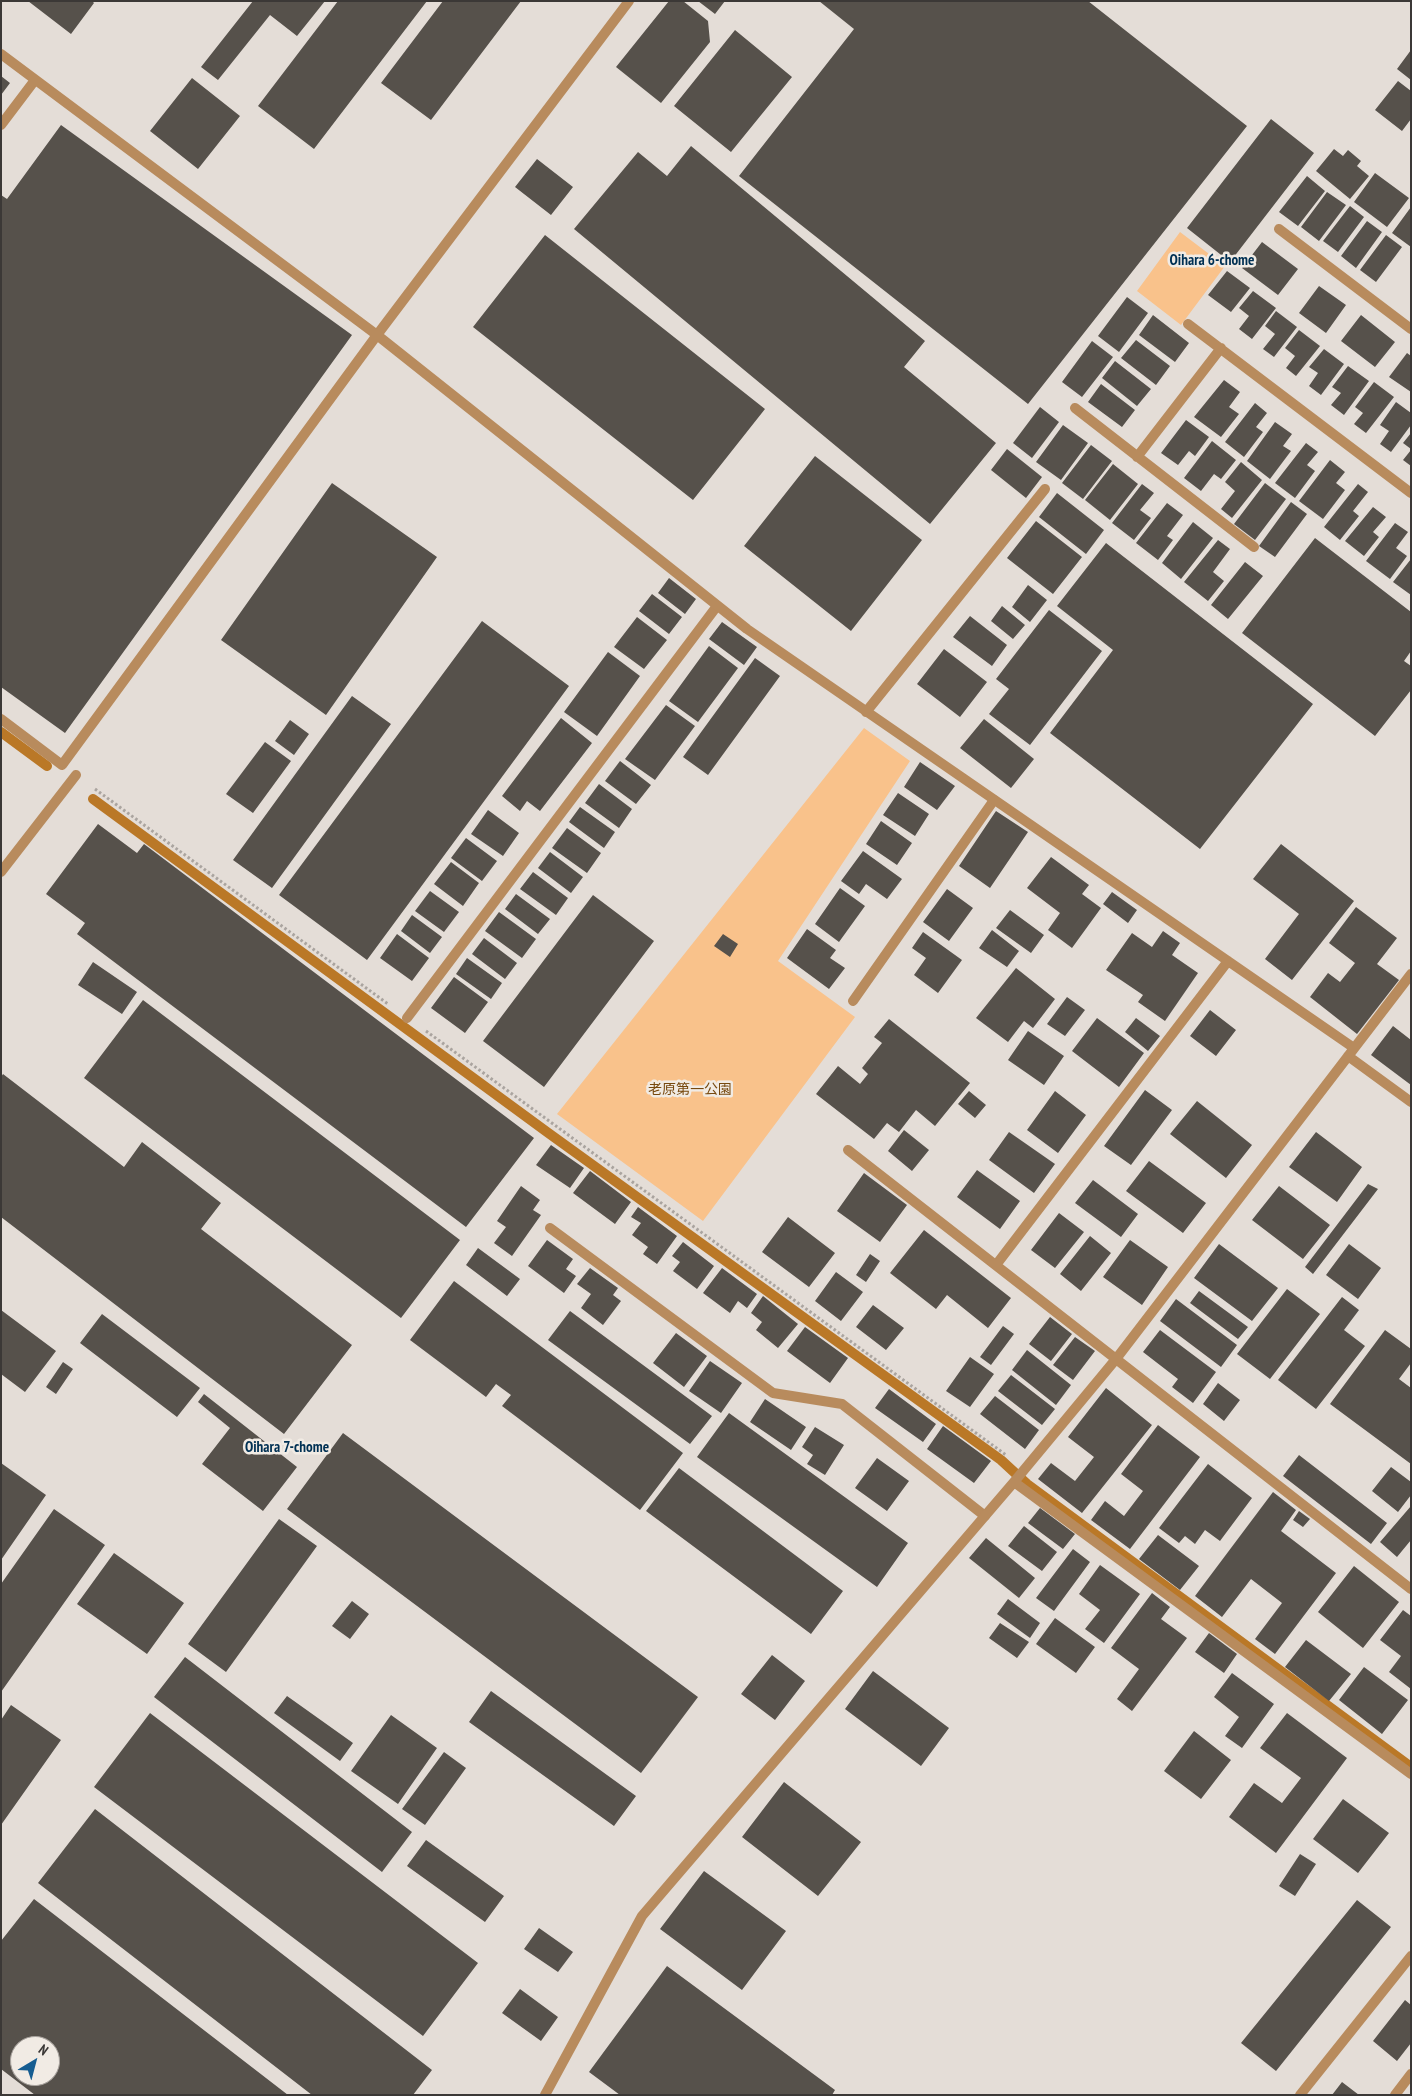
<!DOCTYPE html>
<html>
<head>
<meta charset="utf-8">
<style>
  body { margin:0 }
  #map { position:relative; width:1412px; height:2096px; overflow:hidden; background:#e4ddd7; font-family:"PT Sans Narrow",sans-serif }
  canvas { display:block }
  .frame { position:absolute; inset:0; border:2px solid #3b3836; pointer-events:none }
  .north { position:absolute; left:10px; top:2036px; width:50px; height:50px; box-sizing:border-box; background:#f1ebe4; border:1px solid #a8a39e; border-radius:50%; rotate:37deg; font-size:14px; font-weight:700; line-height:20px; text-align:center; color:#3b3836 }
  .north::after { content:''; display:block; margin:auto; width:18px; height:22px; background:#165d91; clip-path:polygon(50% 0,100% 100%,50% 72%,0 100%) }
</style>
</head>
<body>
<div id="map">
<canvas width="1412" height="2096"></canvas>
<div class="frame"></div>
<div class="north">N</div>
</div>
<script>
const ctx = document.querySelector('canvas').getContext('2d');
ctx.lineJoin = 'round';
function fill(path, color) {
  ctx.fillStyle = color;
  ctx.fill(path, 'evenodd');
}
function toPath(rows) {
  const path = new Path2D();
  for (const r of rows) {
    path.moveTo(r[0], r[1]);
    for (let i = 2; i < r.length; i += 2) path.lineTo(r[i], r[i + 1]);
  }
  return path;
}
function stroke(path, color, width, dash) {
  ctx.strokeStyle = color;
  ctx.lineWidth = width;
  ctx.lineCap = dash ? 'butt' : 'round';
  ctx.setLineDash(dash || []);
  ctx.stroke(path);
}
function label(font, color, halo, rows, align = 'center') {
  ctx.font = font + ' "PT Sans Narrow","Noto Sans JP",sans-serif';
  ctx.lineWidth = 5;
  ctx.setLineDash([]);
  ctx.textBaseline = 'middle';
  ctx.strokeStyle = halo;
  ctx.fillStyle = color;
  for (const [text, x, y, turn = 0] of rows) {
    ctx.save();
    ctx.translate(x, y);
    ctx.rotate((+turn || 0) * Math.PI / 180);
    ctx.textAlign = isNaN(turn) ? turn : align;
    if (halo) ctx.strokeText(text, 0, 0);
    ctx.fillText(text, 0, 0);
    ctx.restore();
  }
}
fill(toPath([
  [1180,232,1225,266,1181,325,1137,291],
  [864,728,910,761,778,961,855,1017,703,1221,557,1114]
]), '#f9c28b');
stroke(toPath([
  [1,732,47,766],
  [93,799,547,1132,1001,1460,1027,1484,1411,1767]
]), '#ba7827', 10);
fill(toPath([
  [28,1,92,1,94,3,71,34],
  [253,1,325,1,297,36,270,15,218,80,201,67],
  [338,1,427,1,314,149,258,106],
  [443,1,521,1,431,120,381,83],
  [669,1,683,1,708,21,710,42,661,103,616,67],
  [698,1,725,1,715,14],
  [819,1,1088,1,1247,126,1028,404,739,176,854,29],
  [735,30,792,77,731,152,674,106],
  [1411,50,1411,80,1397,69],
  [1,76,10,83,1,95],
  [192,78,240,116,198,169,150,131],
  [1398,81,1411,91,1411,119,1402,131,1375,110],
  [1271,119,1314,153,1230,262,1187,228],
  [61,125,352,335,65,733,1,687,1,195,7,199],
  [691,146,925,341,904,367,996,443,930,524,574,229,638,152,667,176],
  [1334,149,1343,156,1348,150,1361,161,1357,166,1369,176,1350,199,1316,171],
  [537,159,573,187,551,215,515,187],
  [1375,173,1409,198,1387,227,1354,202],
  [1307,176,1325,191,1298,226,1279,212],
  [1327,192,1346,205,1319,241,1301,227],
  [1350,206,1364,217,1338,252,1323,241],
  [1411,207,1411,247,1392,233],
  [1367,221,1382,232,1356,268,1341,256],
  [545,235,765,409,693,500,473,327],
  [1386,235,1402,247,1376,282,1360,270],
  [1262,242,1298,269,1278,295,1242,268],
  [1227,271,1250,288,1231,312,1208,295],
  [1319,286,1346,305,1326,333,1299,313],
  [1253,291,1276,308,1252,339,1239,329,1249,316,1239,308],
  [1127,297,1148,313,1119,352,1098,336],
  [1276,311,1297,327,1274,357,1263,349,1275,334,1265,326],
  [1153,315,1189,343,1175,362,1139,335],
  [1361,315,1395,342,1375,367,1341,341],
  [1299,330,1320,346,1296,376,1286,368,1295,356,1285,348],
  [1136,340,1170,366,1156,385,1121,358],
  [1092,341,1113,357,1082,397,1062,382],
  [1324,349,1344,364,1321,395,1309,386,1318,373,1309,367],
  [1407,353,1411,356,1411,392,1389,377],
  [1115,361,1151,389,1137,406,1102,378],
  [1348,366,1369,381,1344,415,1331,405,1341,393,1332,387],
  [1224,380,1240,392,1229,407,1239,414,1221,437,1194,417],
  [1374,382,1394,397,1366,433,1354,424,1363,413,1355,407],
  [1101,384,1135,410,1122,427,1088,402],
  [1396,402,1411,413,1411,425,1391,452,1380,444,1389,431,1380,425],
  [1255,403,1267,413,1256,427,1263,432,1244,457,1225,442],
  [1040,407,1059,422,1032,458,1013,443],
  [1186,420,1209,437,1195,456,1189,451,1178,465,1161,453],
  [1275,422,1292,434,1283,446,1291,451,1270,479,1247,461],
  [1063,425,1088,443,1061,480,1036,462],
  [1411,433,1411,449,1403,443],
  [1212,441,1236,460,1221,479,1214,474,1201,491,1184,478],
  [1306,443,1318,452,1307,465,1315,471,1295,498,1275,483],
  [1091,445,1112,461,1083,499,1062,483],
  [1007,449,1042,477,1026,498,991,470],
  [1411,450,1411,466,1403,460],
  [815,456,922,540,851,631,744,546],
  [1330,460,1345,472,1336,483,1345,490,1323,519,1299,501],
  [1241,462,1262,480,1232,518,1221,509,1235,491,1225,482],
  [1113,464,1138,484,1110,520,1085,500],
  [332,483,437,557,326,715,221,640],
  [1265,483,1286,499,1255,540,1234,524],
  [1142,484,1154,493,1140,510,1151,518,1134,540,1112,523],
  [1358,484,1368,492,1353,511,1359,516,1340,540,1324,527],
  [1057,493,1104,530,1086,554,1039,517],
  [1291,502,1307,514,1275,557,1259,546],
  [1167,503,1183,515,1167,536,1173,540,1158,560,1136,543],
  [1373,507,1386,517,1373,532,1379,537,1364,556,1345,541],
  [1036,521,1082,557,1053,594,1007,558],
  [1193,522,1213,538,1181,579,1162,563],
  [1395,523,1408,532,1396,548,1407,556,1390,579,1366,561],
  [1315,538,1411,612,1411,651,1404,661,1411,666,1411,690,1375,736,1242,633],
  [1218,540,1230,549,1213,572,1224,581,1208,601,1184,582],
  [1106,543,1313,704,1200,849,1050,733,1113,650,1057,606],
  [1411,559,1411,595,1393,582],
  [1245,562,1263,576,1228,619,1211,605],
  [669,578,696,599,685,614,658,593],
  [1028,585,1047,600,1030,622,1012,607],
  [652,594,682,617,669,634,639,611],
  [1002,606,1025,625,1013,639,991,621],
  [1049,610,1102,651,1030,745,989,714,1009,689,996,679],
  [970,616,1007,645,992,666,953,637],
  [637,617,667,640,644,669,614,647],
  [482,621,569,686,367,960,279,895],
  [722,622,757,647,744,665,709,639],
  [709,646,738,668,698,722,669,701],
  [944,649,987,682,960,717,917,684],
  [608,652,640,676,597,736,564,712],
  [755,658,780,676,708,775,683,757],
  [352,696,391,724,272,888,233,860],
  [666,705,695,726,655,780,625,759],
  [561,718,592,743,540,811,527,801,520,811,502,796],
  [984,719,1034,759,1011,788,960,748],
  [290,720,309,734,294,755,275,741],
  [265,742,291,761,253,813,226,794],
  [620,761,651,785,636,804,605,781],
  [920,762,955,786,937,810,904,787],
  [599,784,632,809,619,828,585,803],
  [898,793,929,814,915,836,883,815],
  [580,807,615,832,604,848,569,822],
  [488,810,519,833,503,856,471,834],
  [996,811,1028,832,990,888,959,866],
  [881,821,912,843,897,865,866,844],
  [98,824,137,853,144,844,534,1138,466,1227,77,934,85,923,46,894],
  [567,828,601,853,587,873,552,848],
  [466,838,497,861,482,881,451,858],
  [1281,844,1354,901,1292,980,1265,959,1299,914,1253,879],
  [863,851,902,879,887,899,866,884,859,894,841,881],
  [550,852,583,877,571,893,538,868],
  [1051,857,1089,885,1082,894,1101,908,1072,948,1048,930,1060,913,1027,888],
  [451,862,479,883,463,906,434,884],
  [533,872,568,898,556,915,520,889],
  [840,888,865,906,839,942,815,924],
  [947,889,973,908,949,941,923,922],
  [430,891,459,912,444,932,415,911],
  [1112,892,1137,910,1128,923,1103,904],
  [516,894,550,919,538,934,505,909],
  [593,895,654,941,544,1087,483,1041],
  [1356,907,1397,938,1377,964,1399,980,1357,1034,1310,997,1328,973,1340,982,1355,963,1329,943],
  [1010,910,1044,935,1031,953,996,928],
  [499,912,536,939,522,958,485,931],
  [412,915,442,937,430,953,401,931],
  [807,929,836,950,830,958,845,968,829,989,787,958],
  [992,930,1019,951,1007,967,979,948],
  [1163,931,1180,943,1172,955,1198,973,1165,1021,1138,1002,1143,995,1106,970,1132,933,1152,947],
  [923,932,962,960,938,993,914,975,926,958,912,948],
  [397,934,429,958,412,981,380,958],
  [723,934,738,944,730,957,714,946],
  [484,938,517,963,505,979,472,954],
  [467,958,502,983,491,999,456,974],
  [93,962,137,992,122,1014,78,985],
  [1016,968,1055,999,1033,1028,1024,1021,1008,1042,976,1018],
  [454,977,488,1002,465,1033,431,1008],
  [1067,997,1085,1010,1065,1036,1047,1024],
  [143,1000,460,1240,401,1318,84,1078],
  [1210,1010,1236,1030,1216,1056,1190,1036],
  [1097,1018,1144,1053,1119,1087,1072,1051],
  [1136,1018,1160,1036,1148,1051,1125,1032],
  [889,1019,970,1083,935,1126,916,1110,899,1132,887,1123,874,1139,816,1094,838,1066,860,1084,868,1074,862,1068,882,1043,874,1037],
  [1393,1026,1411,1040,1411,1085,1371,1055],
  [1028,1031,1064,1056,1044,1085,1008,1060],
  [3,1074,124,1167,142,1142,221,1203,201,1229,352,1345,284,1434,1,1217,1,1077],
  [1145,1090,1172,1110,1131,1165,1104,1146],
  [969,1091,986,1105,975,1118,958,1104],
  [1055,1091,1086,1115,1058,1153,1027,1130],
  [1197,1101,1252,1145,1226,1178,1170,1134],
  [904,1130,929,1150,912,1171,888,1151],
  [1009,1132,1055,1164,1034,1193,989,1160],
  [1316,1132,1362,1167,1337,1202,1289,1167],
  [551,1145,584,1168,570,1188,536,1165],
  [1149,1161,1206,1203,1183,1233,1126,1191],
  [977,1170,1020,1201,1000,1229,957,1197],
  [590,1171,631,1202,615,1224,573,1193],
  [864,1173,907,1205,880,1242,837,1211],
  [1093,1180,1138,1214,1121,1237,1075,1203],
  [1368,1184,1378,1189,1313,1274,1305,1267],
  [521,1186,540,1200,533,1210,541,1215,512,1256,494,1243,506,1227,497,1221],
  [1279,1186,1330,1225,1303,1259,1252,1220],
  [638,1207,677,1236,657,1264,643,1254,648,1247,632,1235,641,1223,631,1217],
  [1059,1213,1084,1232,1055,1268,1031,1250],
  [788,1217,835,1253,809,1287,762,1252],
  [924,1230,1011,1298,988,1328,947,1295,936,1309,890,1273],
  [1090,1236,1111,1253,1081,1291,1060,1274],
  [547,1240,573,1259,566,1269,576,1276,564,1293,528,1266],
  [1130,1240,1168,1267,1142,1305,1103,1277],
  [683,1242,714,1266,697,1289,673,1271,680,1262,672,1256],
  [1219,1244,1278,1288,1252,1321,1194,1278],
  [1349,1244,1381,1268,1358,1299,1326,1275],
  [478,1248,520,1279,507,1296,466,1265],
  [870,1254,880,1261,866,1282,856,1275],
  [590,1268,618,1288,613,1295,621,1301,603,1325,581,1308,591,1294,577,1284],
  [722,1268,757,1294,747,1308,738,1301,730,1313,703,1293],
  [836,1272,863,1292,841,1321,815,1301],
  [454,1281,683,1453,640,1510,502,1406,511,1395,496,1384,486,1397,410,1340],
  [1287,1289,1320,1314,1270,1379,1237,1354],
  [1199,1291,1248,1327,1238,1339,1190,1303],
  [763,1296,798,1324,778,1348,756,1330,762,1322,751,1313],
  [1342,1297,1359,1310,1344,1330,1365,1346,1316,1409,1278,1380],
  [1176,1299,1237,1345,1221,1367,1160,1321],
  [873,1305,904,1328,886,1350,856,1327],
  [1,1310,56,1351,25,1392,1,1374],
  [570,1311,712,1416,690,1444,548,1340],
  [102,1314,200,1388,177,1417,80,1343],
  [1050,1317,1072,1334,1051,1361,1029,1344],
  [1003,1326,1014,1334,991,1365,980,1357],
  [805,1327,848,1358,830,1383,787,1351],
  [1160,1330,1216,1372,1193,1403,1172,1387,1178,1379,1143,1352],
  [1385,1330,1411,1349,1411,1363,1399,1379,1411,1388,1411,1464,1330,1404],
  [676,1333,707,1356,684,1387,653,1363],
  [1075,1337,1095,1351,1073,1380,1053,1365],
  [1027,1350,1071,1385,1056,1405,1012,1370],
  [970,1357,994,1374,970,1407,946,1391],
  [710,1361,742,1383,721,1413,689,1391],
  [63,1362,73,1369,56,1394,46,1387],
  [1011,1375,1055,1409,1042,1425,998,1391],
  [1218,1383,1240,1400,1224,1421,1203,1404],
  [1106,1388,1152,1425,1082,1513,1038,1479,1051,1463,1075,1481,1094,1457,1068,1437],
  [889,1389,936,1424,923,1442,875,1408],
  [204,1394,297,1467,263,1511,202,1464,230,1428,198,1402],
  [995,1396,1039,1430,1025,1449,980,1414],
  [765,1399,806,1427,791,1450,750,1422],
  [729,1413,908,1543,877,1587,697,1457],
  [1158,1425,1200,1457,1130,1549,1091,1520,1105,1501,1124,1516,1143,1491,1121,1474],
  [943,1426,991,1461,974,1483,927,1449],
  [815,1427,844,1445,825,1475,807,1464,813,1455,802,1447],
  [343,1433,698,1697,641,1773,287,1509],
  [1299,1455,1387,1523,1371,1544,1283,1476],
  [877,1458,909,1481,887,1511,855,1488],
  [1,1463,46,1495,1,1560],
  [1208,1464,1252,1498,1220,1541,1205,1530,1195,1544,1185,1536,1179,1543,1159,1528],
  [1391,1467,1411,1482,1411,1495,1398,1512,1372,1491],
  [679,1468,843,1591,811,1634,646,1511],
  [1273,1492,1296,1510,1281,1531,1336,1573,1275,1654,1255,1639,1282,1603,1251,1579,1222,1617,1195,1596],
  [1411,1506,1411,1540,1397,1557,1380,1542],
  [1040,1508,1075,1534,1063,1549,1028,1523],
  [54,1509,105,1545,1,1692,1,1584],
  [1299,1511,1310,1519,1303,1527,1293,1520],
  [279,1519,317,1546,226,1672,188,1644],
  [1024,1526,1057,1552,1042,1571,1008,1546],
  [1158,1535,1199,1566,1180,1590,1139,1559],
  [986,1538,1035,1578,1019,1598,969,1558],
  [1073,1549,1090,1562,1054,1611,1036,1598],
  [114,1553,184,1603,147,1654,77,1604],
  [1100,1565,1140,1594,1104,1643,1085,1629,1100,1610,1079,1594],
  [1354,1566,1399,1602,1363,1648,1318,1612],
  [1152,1593,1170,1607,1161,1619,1187,1638,1132,1711,1117,1699,1139,1669,1111,1648],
  [1008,1599,1040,1623,1030,1638,997,1614],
  [352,1601,369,1614,350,1639,332,1626],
  [1403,1610,1411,1616,1411,1689,1389,1672,1401,1656,1380,1640],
  [1055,1618,1095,1647,1076,1673,1036,1644],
  [1000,1623,1029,1642,1017,1658,989,1638],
  [1209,1633,1237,1654,1224,1673,1195,1652],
  [1306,1640,1351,1674,1329,1701,1285,1667],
  [772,1655,805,1681,775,1720,741,1694],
  [185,1657,412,1832,382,1872,154,1697],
  [1364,1667,1408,1700,1382,1734,1339,1700],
  [873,1671,949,1728,921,1766,845,1709],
  [1232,1673,1274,1704,1242,1748,1225,1736,1239,1717,1214,1697],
  [491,1691,636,1796,614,1826,469,1722],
  [287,1696,353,1743,340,1761,274,1713],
  [11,1705,61,1740,1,1825,1,1720],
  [150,1713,478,1963,423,2036,94,1787],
  [1287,1713,1347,1758,1276,1853,1229,1817,1254,1783,1282,1803,1301,1778,1260,1748],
  [391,1715,437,1748,398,1804,351,1771],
  [1194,1731,1231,1760,1201,1799,1164,1771],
  [444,1752,466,1768,425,1825,402,1809],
  [784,1782,861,1842,818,1896,742,1837],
  [1343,1799,1389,1833,1358,1873,1313,1839],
  [95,1809,432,2070,413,2095,312,2095,38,1883],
  [426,1840,504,1896,485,1922,407,1866],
  [1300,1854,1316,1864,1295,1896,1279,1886],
  [704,1871,786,1931,742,1990,660,1929],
  [34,1899,288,2095,35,2095,1,2069,1,1941],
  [20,2046,50,2046,50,2076,20,2076],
  [1357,1900,1391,1927,1276,2071,1241,2043],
  [539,1928,573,1952,558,1972,524,1949],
  [667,1966,835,2090,832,2095,620,2095,589,2072],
  [520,1989,558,2017,541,2041,502,2013],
  [1405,2000,1411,2005,1411,2043,1397,2061,1373,2041],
  [1342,2082,1359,2095,1332,2095]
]), '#56514b');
stroke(toPath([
  [95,789,388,1004],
  [426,1031,1006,1455]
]), '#aaa49f', 3, [2.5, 2.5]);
stroke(toPath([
  [1279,229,1411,329],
  [866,712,1045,489],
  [853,1001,994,800],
  [407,1018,717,606],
  [550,1228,773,1393,842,1404,985,1516]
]), '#b88b5d', 10);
stroke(toPath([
  [1,54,377,335,747,629,1354,1048],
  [1,125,35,80],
  [1188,324,1411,493],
  [1075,408,1254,547],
  [1137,457,1221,348],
  [1,719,62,765,377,335,629,1],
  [1,872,76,775],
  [1348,1056,1411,1102],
  [848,1150,1411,1589],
  [996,1265,1228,961],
  [1014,1482,1411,1774],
  [545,2095,642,1916,1014,1482,1116,1359,1411,974],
  [1300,2095,1411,1956],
  [1395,2095,1411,2074]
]), '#b88b5d', 10);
label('14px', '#77490f', '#f1ebe4', [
  ["老原第一公園",690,1090]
]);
label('bold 15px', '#003053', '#f1ebe4', [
  ["Oihara 6-chome",1212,261],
  ["Oihara 7-chome",287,1448]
]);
</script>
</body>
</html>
